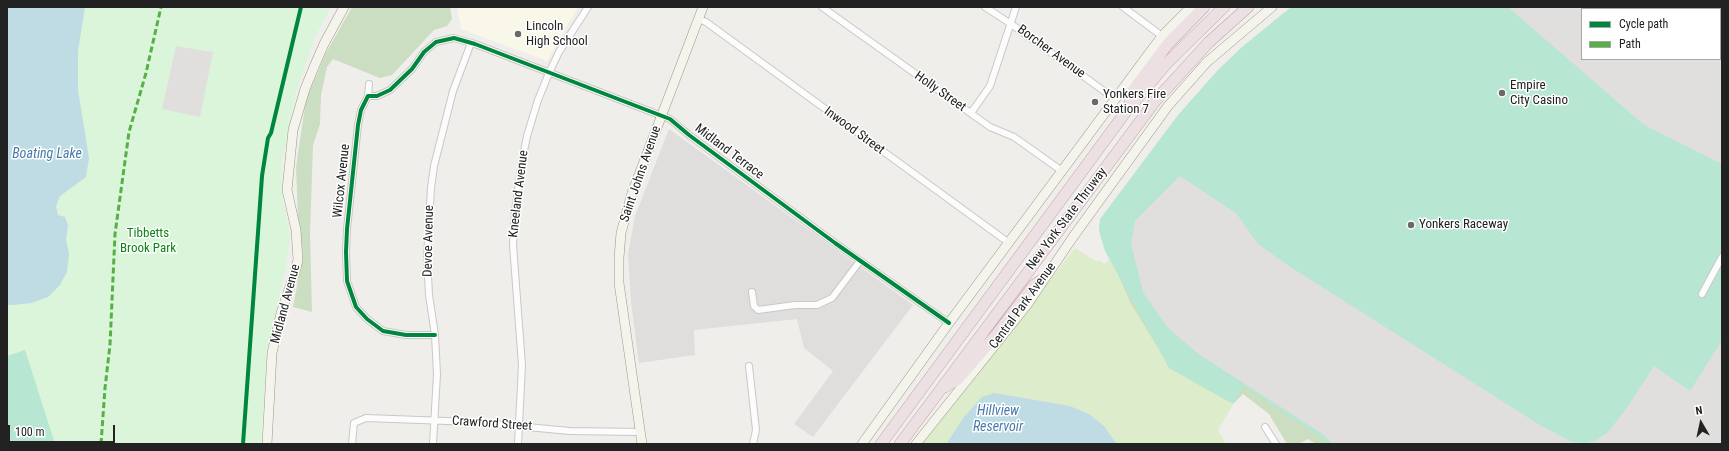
<!DOCTYPE html>
<html>
<head>
<meta charset="utf-8">
<style>
  body { margin:0 }
  #map { position:relative; width:1729px; height:451px; overflow:hidden; background:#f0eeeb; font-family:"Roboto Condensed",sans-serif }
  canvas { display:block }
  .frame { position:absolute; inset:0; border:8px solid #222; pointer-events:none }
  .legend { position:absolute; left:1581px; top:8px; width:140px; height:52px; box-sizing:border-box; background:#fff; border:1px solid #a7a7a7; margin:0; padding:5px 7px; list-style:none; font-size:12px; color:#222 }
  .legend li { display:flex; align-items:center; gap:8px; height:20px }
  .legend b { width:20px; border:1px solid #a7a7a7 }
  .north { position:absolute; left:1681px; top:403px; width:40px; height:40px; -webkit-text-stroke:3px #fff; paint-order:stroke; rotate:351deg; font-size:11px; font-weight:700; line-height:16px; text-align:center; color:#222 }
  .north::after { content:''; display:block; margin:auto; width:14px; height:18px; background:#222; clip-path:polygon(50% 0,100% 100%,50% 72%,0 100%) }
  .scale { position:absolute; left:8px; top:425px; width:107px; height:18px; box-sizing:border-box; border:2px solid #222; border-top:0; padding-left:5px; font-size:12px; line-height:14px; white-space:nowrap; color:#222; -webkit-text-stroke:3px #fff; paint-order:stroke }
</style>
</head>
<body>
<div id="map">
<canvas width="1729" height="451"></canvas>
<div class="frame"></div>
<ul class="legend">
<li><b style="height:5px;background:#00873e"></b>Cycle path</li>
<li><b style="height:5px;background:#55b145"></b>Path</li>
</ul>
<div class="north">N</div>
<div class="scale">100 m</div>
</div>
<script>
const ctx = document.querySelector('canvas').getContext('2d');
ctx.lineJoin = 'round';
function fill(path, color) {
  ctx.fillStyle = color;
  ctx.fill(path, 'evenodd');
}
function toPath(rows) {
  const path = new Path2D();
  for (const r of rows) {
    path.moveTo(r[0], r[1]);
    for (let i = 2; i < r.length; i += 2) path.lineTo(r[i], r[i + 1]);
  }
  return path;
}
function stroke(path, color, width, dash) {
  ctx.strokeStyle = color;
  ctx.lineWidth = width;
  ctx.lineCap = dash ? 'butt' : 'round';
  ctx.setLineDash(dash || []);
  ctx.stroke(path);
}
function label(font, color, halo, rows, align = 'center') {
  ctx.font = font + ' "Roboto Condensed",sans-serif';
  ctx.lineWidth = 3;
  ctx.setLineDash([]);
  ctx.textBaseline = 'middle';
  ctx.strokeStyle = halo;
  ctx.fillStyle = color;
  for (const [text, x, y, turn = 0] of rows) {
    ctx.save();
    ctx.translate(x, y);
    ctx.rotate((+turn || 0) * Math.PI / 180);
    ctx.textAlign = isNaN(turn) ? turn : align;
    if (halo) ctx.strokeText(text, 0, 0);
    ctx.fillText(text, 0, 0);
    ctx.restore();
  }
}
fill(toPath([
  [669,129,913,305,813,437,794,424,833,371,804,348,797,319,694,330,695,355,639,363,631,302,628,255,635,216]
]), '#dfdedc');
fill(toPath([
  [457,7,578,7,547,61,461,29]
]), '#f8f7e8');
fill(toPath([
  [1075,248,1096,261,1100,261,1104,264,1110,259,1170,367,1234,403,1218,430,1226,444,1117,444,1104,426,1089,414,1070,406,964,417,946,444,921,444]
]), '#ddeccb');
fill(toPath([
  [352,7,450,7,452,19,447,26,434,30,392,75,380,78,333,59,327,67,321,95,320,124,313,145,310,234,312,312,293,307,303,254,298,218,296,167,306,100,326,53],
  [1101,220,1244,384,1323,437,1329,444,1316,444,1308,439,1298,444,1287,444,1269,414,1243,394,1234,403,1170,367,1131,304,1103,240,1099,227]
]), '#cbdec1');
fill(toPath([
  [7,7,331,7,316,35,296,92,281,167,283,200,290,236,286,266,267,350,261,444,7,444]
]), '#daf5da');
fill(toPath([
  [1291,7,1722,7,1722,444,1328,444,1323,439,1244,386,1233,404,1169,368,1105,251,1099,231,1100,219,1178,115,1217,71,1242,47],
  [1582,9,1720,9,1720,59,1582,59],
  [25,350,55,444,7,444,7,356]
]), '#b7e6d2');
fill(toPath([
  [1508,7,1722,7,1722,164,1644,125],
  [1582,9,1720,9,1720,59,1582,59],
  [176,46,213,52,200,117,162,109],
  [1180,176,1237,214,1258,244,1292,268,1540,425,1570,441,1584,443,1594,441,1607,433,1626,409,1654,366,1690,391,1722,340,1722,444,1333,444,1324,435,1197,353,1167,327,1143,292,1131,244,1135,221]
]), '#e0dfde');
fill(toPath([
  [7,7,85,7,78,51,78,90,89,158,86,177,60,196,56,206,58,215,65,217,68,226,66,240,69,254,67,272,60,285,48,297,31,303,13,305,7,305],
  [994,393,1070,406,1089,414,1104,426,1117,444,946,444,964,417,982,397]
]), '#bfdbe3');
const street = toPath([
  [822,7,990,127,1014,137,1062,171],
  [985,7,1011,24,1115,99],
  [1123,7,1162,36],
  [699,19,706,22,1009,243],
  [368,96,369,84],
  [971,113,990,86,1016,7],
  [752,292,754,306,758,310,795,305,817,305,832,298,860,261],
  [1702,294,1722,257],
  [435,335,406,335,383,331,367,319,356,307,347,281,346,252,347,229,358,125,361,110,368,96,377,96,390,90,412,69,424,52,436,42,454,38,475,44,670,119,689,135,835,243,949,323],
  [749,366,756,430,753,444],
  [1265,427,1276,444],
  [352,444,354,423,366,418,474,422,570,431,640,432],
  [433,444,437,374,435,335,429,295,427,257,431,188,434,166,453,91,471,43],
  [518,444,522,365,513,245,515,212,522,161,527,136,538,100,549,73,559,52,588,7]
]);
const secondary = toPath([
  [267,444,272,353,281,313,294,275,298,260,296,230,287,190,293,130,305,89,314,67,324,44,344,7],
  [642,444,619,283,619,258,621,233,632,193,703,7],
  [862,444,949,323,1162,36,1191,7],
  [916,444,1027,305,1073,237,1168,106,1207,62,1272,7]
]);
const highway = toPath([
  [1130,102,1134,89,1167,45,1204,7],
  [945,387,958,379,996,335,1034,285,1043,279],
  [881,444,1125,113,1167,63,1224,7],
  [900,444,1156,100,1209,42,1248,7]
]);
stroke(street, '#c9c8c7', 8);
stroke(secondary, '#999a82', 10);
stroke(highway, '#c5a2ac', 12);
stroke(street, '#fdfcfc', 6);
stroke(secondary, '#f4f4ed', 9);
stroke(highway, '#ece0e2', 11);
stroke(toPath([
  [101,444,105,388,110,345,115,234,129,132,146,73,161,7]
]), '#55b145', 3, [6, 3]);
stroke(toPath([
  [435,335,406,335,383,331,367,319,356,307,347,281,346,252,347,229,358,125,361,110,368,96,377,96,390,90,412,69,424,52,436,42,454,38,475,44,670,119,689,135,835,243,949,323],
  [243,444,262,176,268,138,271,133,301,7]
]), '#00873e', 4);
for (const [x, y, r, color] of [
  [518,34,4,"#6a6968"],
  [1502,93,4,"#6a6968"],
  [1095,102,4,"#6a6968"],
  [1411,225,4,"#6a6968"]
]) {
  const dot = new Path2D();
  dot.arc(x, y, r, 0, 2 * Math.PI);
  ctx.fillStyle = color;
  ctx.fill(dot);
  stroke(dot, '#fff', 1.5);
}
label('13px', '#222', '#fff', [
  ["Lincoln",526,27],
  ["High School",526,42],
  ["Empire",1510,86],
  ["City Casino",1510,101],
  ["Yonkers Fire",1103,95],
  ["Station 7",1103,110],
  ["Yonkers Raceway",1419,225]
], 'left');
label('13px', '#222', '#fff', [
  ["Borcher Avenue",1051,52,36],
  ["Holly Street",940,92,35],
  ["Inwood Street",854,131,36],
  ["Midland Terrace",729,152,37],
  ["Saint Johns Avenue",641,174,-71],
  ["Wilcox Avenue",342,181,-84],
  ["Kneeland Avenue",519,194,-83],
  ["New York State Thruway",1067,219,-53],
  ["Devoe Avenue",429,241,-89],
  ["Midland Avenue",286,304,-75],
  ["Central Park Avenue",1023,306,-54],
  ["Crawford Street",492,424,4]
]);
label('13px', '#0c8416', '#fff', [
  ["Tibbetts",148,234],
  ["Brook Park",148,249]
]);
label('italic 14px', '#4a7aab', '#fff', [
  ["Boating Lake",47,154],
  ["Hillview",998,411],
  ["Reservoir",998,427]
]);
</script>
</body>
</html>
